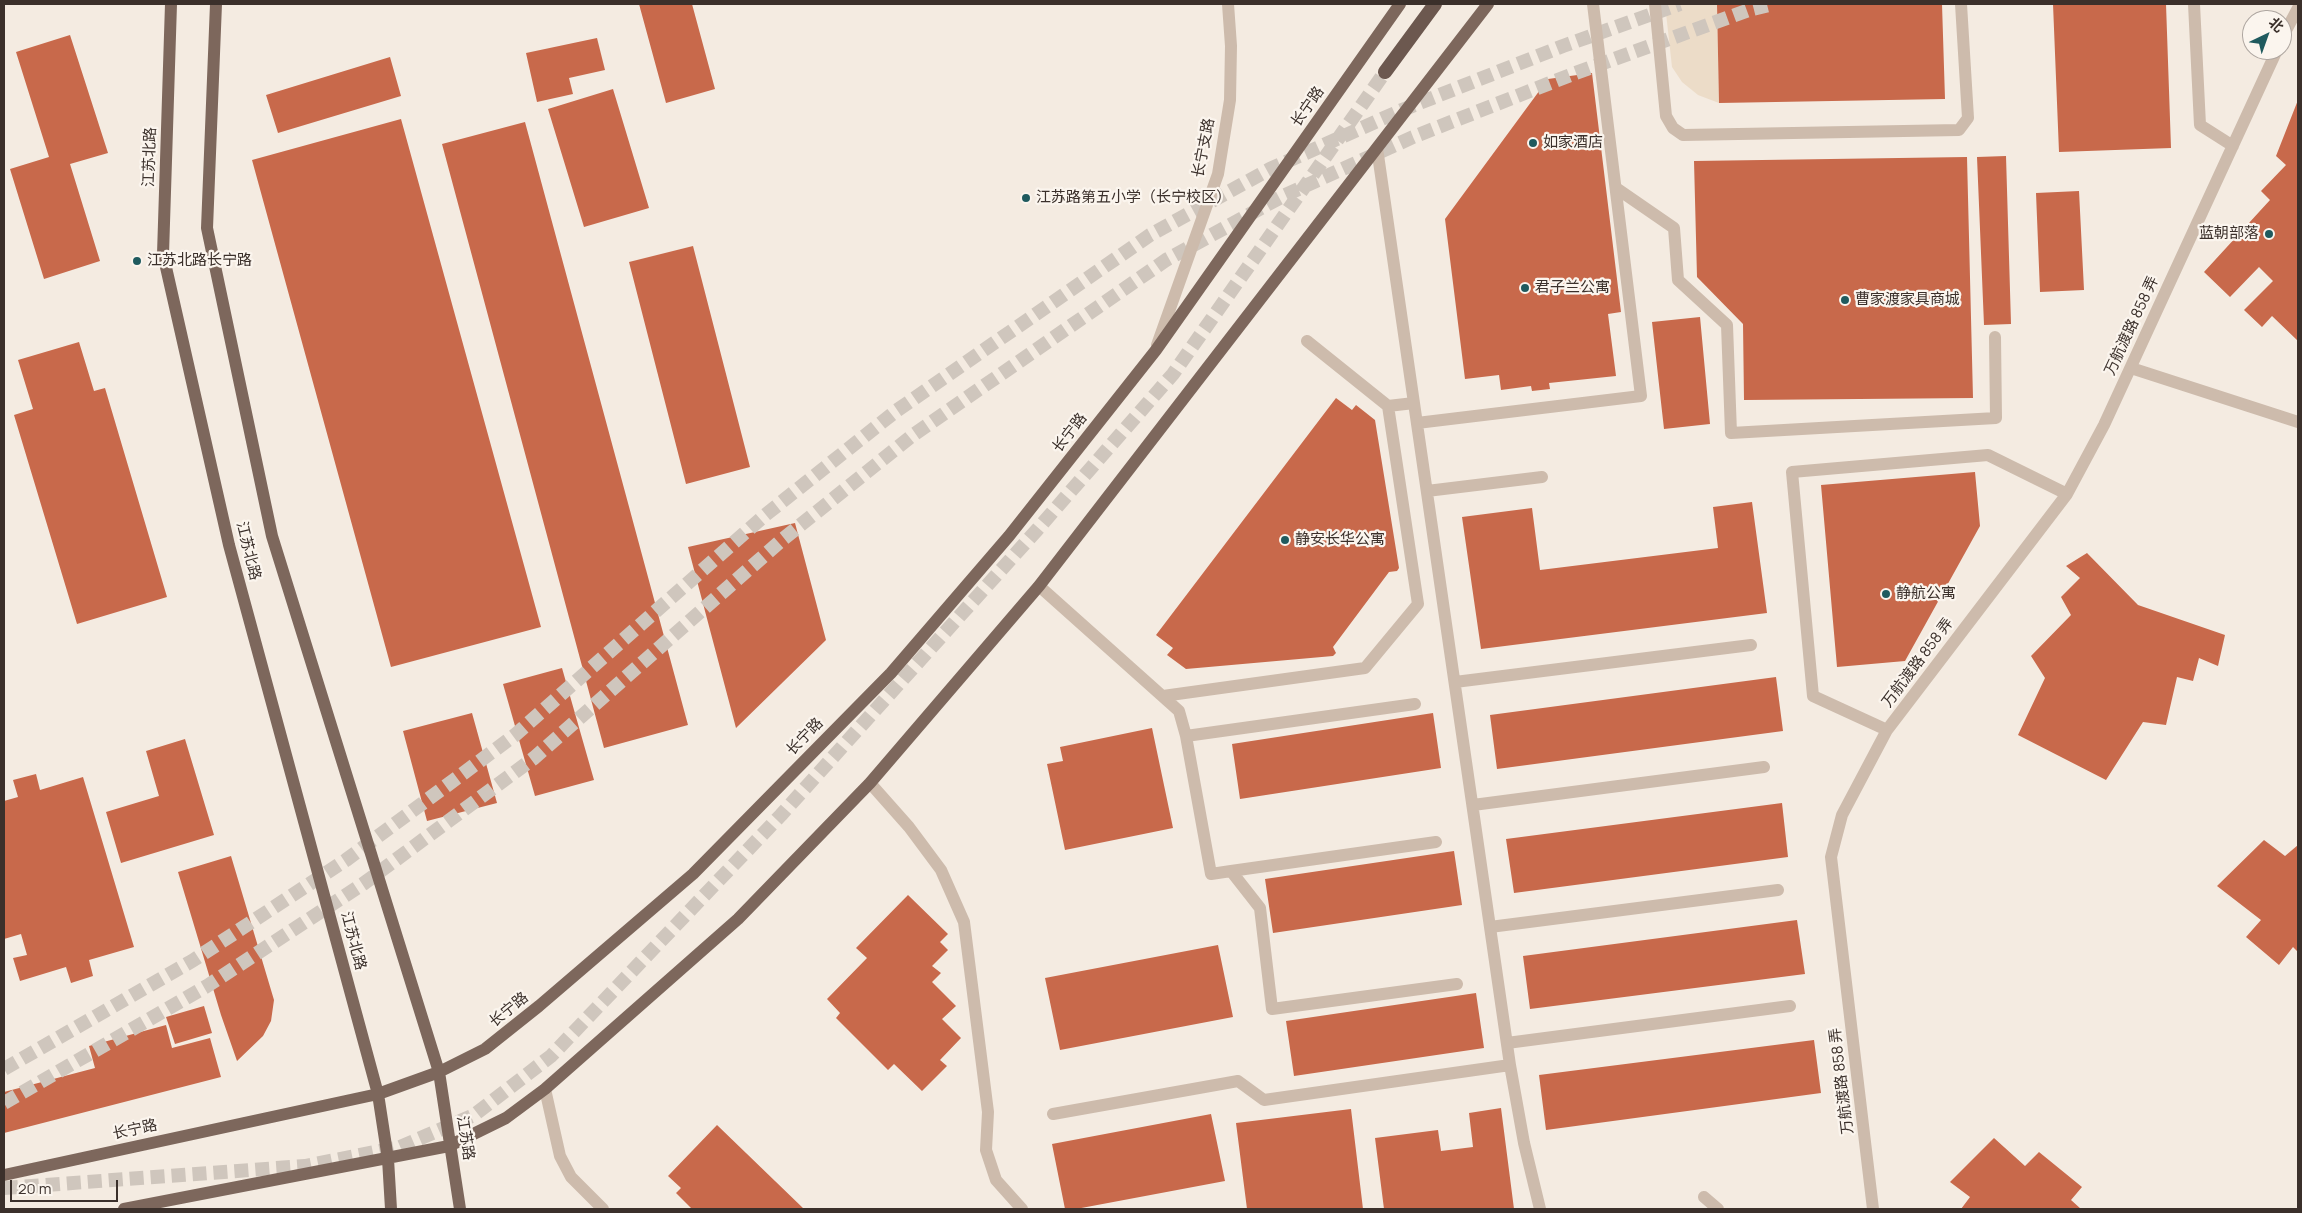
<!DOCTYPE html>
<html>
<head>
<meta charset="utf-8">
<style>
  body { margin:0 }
  #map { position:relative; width:2302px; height:1213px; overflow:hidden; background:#f4ebe1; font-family:Manrope,"Noto Sans SC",sans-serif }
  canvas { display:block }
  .frame { position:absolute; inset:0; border:5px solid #3b302b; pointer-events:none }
  .north { position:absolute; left:2242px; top:10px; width:50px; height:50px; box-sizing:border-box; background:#fbf5ee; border:1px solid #aea6a0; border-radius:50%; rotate:42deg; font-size:14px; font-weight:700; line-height:20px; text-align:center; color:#3b302b }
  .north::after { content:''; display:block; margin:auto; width:18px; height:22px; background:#1f5a5e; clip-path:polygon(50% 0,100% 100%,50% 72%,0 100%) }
  .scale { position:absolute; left:10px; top:1180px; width:108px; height:22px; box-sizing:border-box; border:2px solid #3b302b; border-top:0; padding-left:6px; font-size:15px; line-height:18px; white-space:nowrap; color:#3b302b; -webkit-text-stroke:4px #fbf5ee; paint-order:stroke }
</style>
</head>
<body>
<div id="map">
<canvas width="2302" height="1213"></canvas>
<div class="frame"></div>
<div class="north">北</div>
<div class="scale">20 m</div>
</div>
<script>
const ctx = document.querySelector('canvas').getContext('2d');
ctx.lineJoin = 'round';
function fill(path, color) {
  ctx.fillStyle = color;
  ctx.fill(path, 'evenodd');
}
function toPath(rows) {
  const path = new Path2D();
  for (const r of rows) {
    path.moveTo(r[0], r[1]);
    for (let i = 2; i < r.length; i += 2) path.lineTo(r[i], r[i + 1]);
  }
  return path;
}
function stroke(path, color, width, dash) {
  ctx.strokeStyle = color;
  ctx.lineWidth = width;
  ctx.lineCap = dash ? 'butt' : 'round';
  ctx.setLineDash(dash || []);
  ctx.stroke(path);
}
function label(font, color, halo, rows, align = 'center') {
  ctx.font = font + ' Manrope,"Noto Sans SC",sans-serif';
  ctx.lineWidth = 4.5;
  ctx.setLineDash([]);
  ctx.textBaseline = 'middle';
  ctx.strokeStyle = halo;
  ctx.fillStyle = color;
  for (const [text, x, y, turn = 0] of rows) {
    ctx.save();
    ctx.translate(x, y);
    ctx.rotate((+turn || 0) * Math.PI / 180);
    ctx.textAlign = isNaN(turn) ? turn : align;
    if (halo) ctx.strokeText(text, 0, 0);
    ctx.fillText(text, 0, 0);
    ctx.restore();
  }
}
fill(toPath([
  [1665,4,1717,4,1719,103,1698,95,1682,82,1672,67]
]), '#ecdcc8');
fill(toPath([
  [639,4,692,4,715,89,666,103],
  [1717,4,1942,4,1945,99,1719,103],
  [2053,4,2166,4,2171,148,2059,152],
  [70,35,108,153,70,164,100,261,44,279,10,169,49,157,16,52],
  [597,38,605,70,569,78,573,94,537,102,526,53],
  [390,57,401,96,278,133,266,95],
  [1592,73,1621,312,1608,314,1616,376,1549,383,1550,389,1532,391,1531,386,1501,390,1499,375,1465,379,1445,219,1548,79],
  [613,89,649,208,584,227,548,109],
  [2298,100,2298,341,2272,316,2262,327,2244,310,2273,281,2259,267,2230,297,2204,272,2270,200,2261,191,2286,165,2276,156],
  [401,119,541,627,391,667,252,160],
  [525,122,688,725,604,748,442,144],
  [2006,156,2011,324,1984,325,1977,157],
  [1967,157,1973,398,1744,400,1743,324,1697,277,1694,161],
  [2079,191,2084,290,2040,292,2036,193],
  [693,246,750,467,686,484,629,262],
  [1700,317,1710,424,1664,429,1652,322],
  [79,342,94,391,105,388,167,597,77,624,14,415,33,409,18,360],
  [1336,398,1352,410,1356,405,1375,420,1399,568,1397,571,1389,572,1333,647,1336,653,1333,656,1186,669,1167,655,1173,648,1156,635],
  [1975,472,1980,526,1905,661,1837,667,1821,485],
  [1752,502,1767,613,1481,649,1462,517,1532,508,1540,570,1718,548,1713,507],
  [795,523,826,640,736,728,688,547],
  [2087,553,2138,605,2225,635,2218,666,2199,658,2193,681,2177,677,2166,725,2143,722,2106,780,2018,735,2045,678,2031,656,2071,615,2061,597,2080,578,2066,566],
  [562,668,594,780,535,796,503,684],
  [1776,677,1783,731,1497,769,1490,715],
  [472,713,497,803,427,821,403,731],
  [1433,713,1441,768,1240,799,1232,744],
  [1152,728,1173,828,1065,850,1047,764,1063,761,1060,747],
  [185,739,214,835,121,863,106,812,159,796,146,751],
  [36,774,40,790,83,777,134,947,89,960,93,976,71,983,66,967,20,981,13,958,27,955,21,934,4,939,4,801,18,797,13,780],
  [1782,803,1788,857,1514,893,1506,839],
  [2264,840,2285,856,2298,845,2298,952,2293,947,2279,965,2246,937,2261,920,2217,886],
  [1454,851,1462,905,1273,933,1265,879],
  [231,856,274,1000,271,1021,263,1036,237,1061,221,1015,178,872],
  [908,895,948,934,940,942,948,950,932,966,941,973,932,982,956,1006,942,1019,961,1038,940,1060,947,1066,922,1091,894,1064,888,1070,836,1018,840,1013,827,999,867,958,856,948],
  [1797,920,1805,974,1530,1009,1523,956],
  [1218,945,1233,1017,1060,1050,1045,978],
  [1476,993,1484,1048,1294,1076,1286,1021],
  [204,1006,212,1033,175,1044,166,1017],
  [166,1025,172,1048,210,1038,221,1077,4,1133,4,1092,95,1068,89,1046],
  [1814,1040,1821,1093,1546,1130,1539,1075],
  [1501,1108,1514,1209,1384,1209,1375,1138,1438,1130,1441,1151,1473,1147,1469,1113],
  [1351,1109,1363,1209,1247,1209,1236,1123],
  [1211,1114,1225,1181,1076,1209,1065,1209,1052,1144],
  [717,1125,804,1209,692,1209,676,1193,681,1188,668,1176],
  [1994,1138,2025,1166,2039,1152,2082,1187,2071,1200,2081,1209,1961,1209,1970,1197,1950,1182]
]), '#c8694b');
stroke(toPath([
  [4,1069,192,961,346,860,515,735,764,516,896,411,1150,235,1270,169,1402,110,1563,46,1680,4],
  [4,1103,207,986,363,884,534,758,783,539,913,435,1166,260,1283,196,1413,137,1573,74,1749,10,1773,4],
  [4,1188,305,1166,400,1147,474,1115,551,1056,781,815,1036,531,1173,374,1385,72]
]), '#cfc6bd', 14, [14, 7]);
stroke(toPath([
  [1655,4,1666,116,1673,128,1683,135,1959,130,1968,118,1961,4],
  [2194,4,2200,125,2233,146],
  [2282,38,2298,8],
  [1377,148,1510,1065,1524,1143,1540,1209],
  [1616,188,1674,228,1678,280,1727,325,1731,433,1996,418,1995,337],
  [2131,368,2298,422],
  [1388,406,1414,403],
  [1417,423,1641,396,1593,4],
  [1427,491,1542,477],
  [1039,586,1179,711,1186,736,1211,874,1231,871,1260,908,1272,1009,1457,984],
  [1455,682,1751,645],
  [1163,696,1365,668,1418,604,1388,406,1307,341],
  [1887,730,1813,696,1792,472,1988,455,2067,494],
  [1186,736,1415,704],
  [870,783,909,827,941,870,964,922,988,1112,986,1150,996,1180,1022,1209],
  [1473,805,1764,767],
  [1231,871,1436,842],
  [1490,927,1778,890],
  [1507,1043,1790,1006],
  [545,1089,560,1156,571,1177,603,1209],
  [1053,1114,1238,1081,1264,1100,1510,1065],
  [1704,1197,1718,1209],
  [1873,1209,1831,857,1842,815,1887,730,2067,494,2104,425,2277,50]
]), '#cdbbac', 12);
stroke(toPath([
  [1157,345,1218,174,1230,100,1231,46,1228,4]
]), '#cdbbac', 12);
stroke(toPath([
  [171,4,163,254,229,545,378,1094,388,1159,391,1209],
  [216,4,207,228,272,536,439,1072,460,1209],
  [4,1175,378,1094,439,1072,485,1049,539,1006,693,874,891,673,1009,536,1156,350,1400,4],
  [124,1209,449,1146,506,1118,545,1089,738,919,870,783,1039,586,1488,4]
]), '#7d675c', 12);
stroke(toPath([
  [1385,72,1435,4]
]), '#6c584f', 14);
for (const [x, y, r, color] of [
  [1533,143,5,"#1f5a5e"],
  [1026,198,5,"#1f5a5e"],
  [2269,234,5,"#1f5a5e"],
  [137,261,5,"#1f5a5e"],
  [1525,288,5,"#1f5a5e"],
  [1845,300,5,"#1f5a5e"],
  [1285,540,5,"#1f5a5e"],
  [1886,594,5,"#1f5a5e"]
]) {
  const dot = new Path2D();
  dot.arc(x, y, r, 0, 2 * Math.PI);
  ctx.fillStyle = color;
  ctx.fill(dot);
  stroke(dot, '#fbf5ee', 2);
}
label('15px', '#3b302b', '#fbf5ee', [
  ["长宁路",1308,107,-55],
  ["长宁支路",1204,148,-79],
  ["江苏北路",150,157,-88],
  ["万航渡路 858 弄",2132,326,-65],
  ["长宁路",1070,433,-52],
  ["江苏北路",248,551,76],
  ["万航渡路 858 弄",1918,663,-53],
  ["长宁路",805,737,-46],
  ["江苏北路",353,941,75],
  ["长宁路",509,1010,-39],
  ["万航渡路 858 弄",1842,1081,-97],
  ["长宁路",135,1130,-12],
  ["江苏路",465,1138,81]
]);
label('15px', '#3b302b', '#fbf5ee', [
  ["如家酒店",1543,143],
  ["江苏路第五小学（长宁校区）",1036,198],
  ["蓝朝部落",2259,234,"right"],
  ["江苏北路长宁路",147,261],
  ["君子兰公寓",1535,288],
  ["曹家渡家具商城",1855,300],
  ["静安长华公寓",1295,540],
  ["静航公寓",1896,594]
], 'left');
</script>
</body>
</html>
